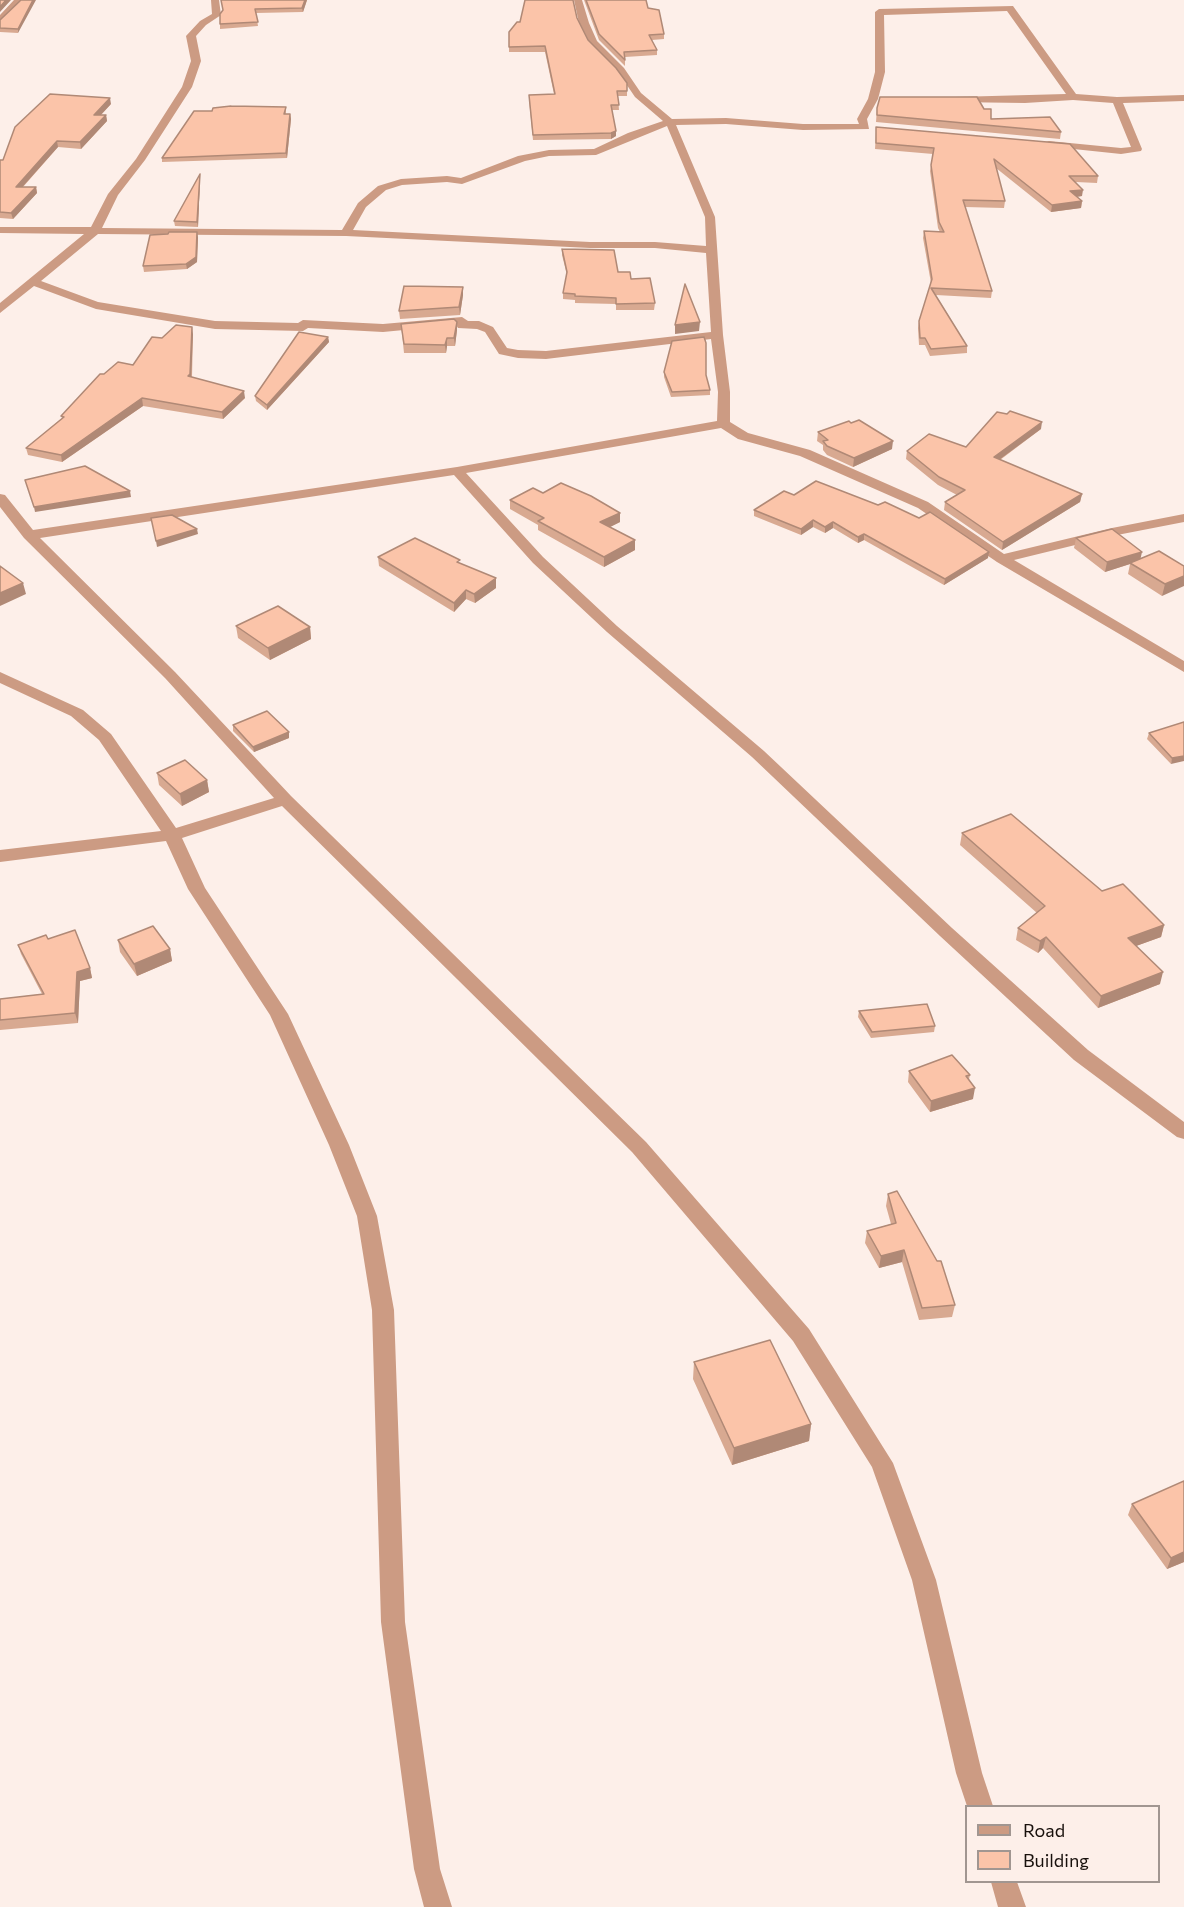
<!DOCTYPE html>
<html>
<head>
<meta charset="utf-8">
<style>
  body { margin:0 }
  #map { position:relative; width:1184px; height:1907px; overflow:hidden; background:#fdefe9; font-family:Commissioner,sans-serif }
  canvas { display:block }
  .legend { position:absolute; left:965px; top:1805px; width:195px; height:78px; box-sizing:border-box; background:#fdefe9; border:2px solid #a19691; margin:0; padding:8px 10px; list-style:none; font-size:18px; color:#18100c }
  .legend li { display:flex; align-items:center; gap:12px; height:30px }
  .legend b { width:30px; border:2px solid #a19691 }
</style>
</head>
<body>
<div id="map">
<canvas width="1184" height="1907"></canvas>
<ul class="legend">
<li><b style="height:8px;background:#cc9b83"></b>Road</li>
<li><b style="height:16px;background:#fbc4a9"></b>Building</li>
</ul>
</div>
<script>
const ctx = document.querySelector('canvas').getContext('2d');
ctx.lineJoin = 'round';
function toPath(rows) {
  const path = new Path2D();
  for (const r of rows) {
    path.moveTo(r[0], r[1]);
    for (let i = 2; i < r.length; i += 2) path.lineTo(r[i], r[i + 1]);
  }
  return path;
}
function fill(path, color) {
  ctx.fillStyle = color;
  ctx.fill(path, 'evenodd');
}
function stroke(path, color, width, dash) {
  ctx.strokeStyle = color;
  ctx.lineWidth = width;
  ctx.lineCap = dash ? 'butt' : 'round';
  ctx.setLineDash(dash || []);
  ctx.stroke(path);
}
fill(toPath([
  [14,0,23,0,0,23,0,15,14,0],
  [211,0,219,0,221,15,206,25,196,36,201,61,192,87,145,160,118,195,102,228,342,230,358,203,378,186,401,179,447,176,461,178,518,156,549,150,594,149,628,133,663,121,635,97,618,72,590,44,579,23,574,0,582,0,589,23,597,41,624,68,641,93,672,119,726,118,803,124,859,124,857,119,868,99,875,72,875,12,879,9,1013,6,1076,94,1117,97,1184,95,1184,101,1123,103,1142,149,1141,151,1121,154,1045,146,1045,142,1049,141,1121,148,1131,147,1113,103,1073,100,1025,103,952,102,950,100,955,97,1066,94,1007,11,884,15,885,72,878,99,867,119,869,129,803,130,726,124,676,125,715,217,723,335,730,392,730,422,748,433,810,450,928,502,1004,554,1112,528,1184,514,1184,522,1112,536,1014,560,1184,661,1184,672,997,562,918,508,800,456,738,439,721,428,466,473,543,557,617,626,764,751,952,928,1088,1050,1184,1122,1184,1139,1177,1137,1074,1060,940,936,752,757,607,632,533,563,454,475,40,538,175,672,291,796,646,1142,809,1329,893,1463,936,1580,982,1773,993,1806,967,1806,956,1773,912,1580,872,1467,793,1341,632,1152,282,806,182,838,205,888,288,1014,349,1145,377,1216,394,1310,405,1622,440,1869,452,1907,424,1907,414,1869,381,1622,372,1310,357,1216,329,1145,270,1015,188,889,166,841,0,862,0,850,161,831,99,740,71,716,0,683,0,672,83,710,111,734,176,828,274,798,165,678,24,538,0,507,0,494,5,495,33,530,457,467,717,421,718,392,711,339,546,359,518,358,499,354,485,332,477,329,458,328,456,325,383,332,308,328,303,331,215,329,96,309,34,286,0,313,0,303,84,234,0,233,0,227,91,227,108,194,136,159,182,87,191,61,186,36,200,21,212,14,211,0],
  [667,126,705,217,706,246,655,242,590,242,353,230,366,207,386,190,402,185,447,182,462,184,525,161,549,156,596,155,667,126],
  [98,234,346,236,590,248,655,248,706,253,711,332,546,351,518,350,507,348,493,327,479,321,468,321,462,317,383,324,303,320,298,323,215,321,98,302,41,281,98,234],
  [991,1882,1017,1882,1026,1907,998,1907,991,1882]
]), '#cc9b83');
fill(toPath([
  [21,0,18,33,0,32,0,20],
  [221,0,307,0,303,12,256,13,258,26,220,29,220,24,223,10],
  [584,0,646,0,648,8,664,34,664,39,652,40,657,50,657,55,625,57,625,66,599,40],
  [577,18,588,40,627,83,627,96,618,96,619,110,612,110,616,136,611,139,533,140,529,100,554,94,545,52,509,52,509,32],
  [111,104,101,115,106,115,107,121,81,149,58,147,23,187,36,187,37,193,13,219,0,218,0,160,3,160],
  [286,107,286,114,290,114,291,119,287,158,162,162,162,158,212,111],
  [877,108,984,109,991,119,1061,132,1060,139,876,122],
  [876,133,1098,176,1097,183,1076,182,1082,196,1076,197,1082,201,1081,208,1051,212,996,168,1005,201,1004,208,965,207,992,291,991,298,936,295,967,346,967,353,930,356,925,345,919,345,918,328,919,321,931,283,923,238,924,231,940,232,938,228,930,171,933,154,875,149],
  [200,179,198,227,175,226,174,221],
  [198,237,197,262,187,269,144,272,143,266],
  [562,249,618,272,631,279,655,303,654,310,616,310,616,304,575,303,575,300,563,299,563,293,567,275,562,255],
  [463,287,463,295,460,315,400,319,399,311],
  [457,322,457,330,455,346,447,346,446,353,404,353,401,324],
  [193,334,192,377,245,398,223,419,143,406,62,462,28,455,26,448,62,418,61,416,104,374,133,365,162,338],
  [328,337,329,342,267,410,256,401,255,396],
  [664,372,710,390,710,395,671,397,664,377],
  [1041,429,1000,460,1082,494,1080,502,1002,550,944,510,945,502,957,495,938,485,906,459,907,451,966,447],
  [818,432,892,449,853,467,827,455,823,450,823,445,817,441],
  [794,495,988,558,944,585,864,540,858,543,833,528,825,533,813,527,801,535,754,516,754,510],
  [510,500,620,522,610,527,635,540,635,550,604,567,538,530,538,525,510,509],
  [1076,538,1140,559,1184,566,1162,596,1128,574,1130,564,1105,572,1074,548],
  [378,557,460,563,496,588,475,603,466,599,454,612,379,566],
  [236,626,310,627,311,639,270,660,238,638],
  [1184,722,1171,764,1147,739,1149,733],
  [233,725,289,732,289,738,254,752,233,731],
  [157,773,207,780,209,792,182,806,159,785],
  [962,833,1102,891,1164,925,1161,937,1136,946,1160,984,1098,1008,1043,948,1038,953,1016,940,1018,928,1037,913,960,845],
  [48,939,90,968,92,978,80,981,78,1023,0,1030,0,1038,0,999,42,994,21,954,18,945],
  [118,940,170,949,172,961,137,976,120,952],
  [859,1011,935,1026,934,1032,871,1038,858,1017],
  [909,1071,970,1075,969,1079,973,1099,930,1112,908,1082],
  [888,1194,955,1305,952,1317,919,1320,902,1262,879,1268,865,1243,867,1231,891,1224,886,1206],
  [694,1362,811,1424,809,1441,732,1465,693,1379],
  [1132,1504,1184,1562,1167,1569,1128,1515]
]), '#d8a991');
fill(toPath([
  [6,0,11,0,0,12,0,7],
  [33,0,36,0,18,33,18,29],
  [305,0,307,0,303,12,302,8],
  [110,98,111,104,95,121,94,115],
  [290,114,291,119,287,158,286,153],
  [106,115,107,121,81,149,80,142],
  [616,131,616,136,611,139,611,133],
  [57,141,58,147,17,193,16,187],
  [200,174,200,179,198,227,197,222],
  [36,187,37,193,13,219,11,213],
  [1083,190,1082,196,1068,198,1070,191],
  [1082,201,1081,208,1051,212,1052,205],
  [197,232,198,237,197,262,187,269,186,264],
  [463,287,463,295,460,315,459,307],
  [457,322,457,330,455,346,454,338],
  [700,322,699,331,675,334,675,325],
  [192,327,193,334,191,381,188,376],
  [328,337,329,342,267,410,267,405],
  [447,338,447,346,446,353,445,345],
  [244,391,245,398,223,419,222,412],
  [142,398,143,406,62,462,61,455],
  [1042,422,1041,429,992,465,994,457],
  [893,441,892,449,853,467,854,458],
  [130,491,131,497,35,512,34,507],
  [1082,494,1080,502,1002,550,1003,542],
  [620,513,620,522,600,532,600,522],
  [813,520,813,527,801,535,801,529],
  [833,522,833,528,825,533,825,527],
  [197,529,198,534,157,547,156,541],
  [864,534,864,540,858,543,858,537],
  [635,540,635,550,604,567,604,557],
  [989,552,988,558,944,585,945,579],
  [1142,552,1140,561,1130,563,1130,564,1105,572,1107,562],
  [1184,576,1184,586,1162,596,1165,584],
  [496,578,496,588,475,603,474,594],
  [23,583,26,594,0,606,0,593],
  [466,590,466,599,454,612,454,603],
  [310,627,311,639,270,660,268,648],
  [289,732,289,738,254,752,253,747],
  [1184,756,1184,761,1171,764,1172,758],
  [207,780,209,792,182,806,180,794],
  [1164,925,1161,937,1125,950,1128,938],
  [1046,937,1043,948,1038,953,1040,941],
  [170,949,172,961,137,976,134,964],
  [90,968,92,978,80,981,78,1023,75,1013,77,972],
  [1163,972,1160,984,1098,1008,1101,996],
  [975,1088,973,1099,930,1112,931,1101],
  [904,1250,902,1262,879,1268,881,1256],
  [811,1424,809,1441,732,1465,734,1448],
  [1184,1552,1184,1562,1167,1569,1171,1558]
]), '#b08976');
const building = toPath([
  [0,0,6,0,0,7,0,0],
  [21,0,33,0,18,29,0,28,0,20,21,0],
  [221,0,305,0,302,8,255,9,258,22,220,24,220,14,223,10,221,0],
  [525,0,573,0,577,18,588,40,616,68,627,83,627,91,617,91,619,105,611,105,616,131,611,133,533,135,529,95,555,94,545,46,509,47,509,32,517,22,520,22,525,0],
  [586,0,646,0,648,8,659,10,664,34,649,35,657,50,624,52,625,60,599,34,586,0],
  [50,94,110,98,94,115,106,115,80,142,57,141,16,187,36,187,11,213,0,212,0,160,3,160,15,127,50,94],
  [880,97,977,97,984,109,991,109,991,119,1050,117,1061,132,877,115,877,108,880,97],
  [231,106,286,107,284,114,290,114,286,153,162,158,194,111,212,111,213,108,231,106],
  [876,127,1070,144,1098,176,1069,176,1083,190,1070,191,1082,201,1052,205,994,159,1005,201,963,200,992,291,931,288,967,346,931,349,925,338,920,338,919,321,932,279,924,231,944,232,939,222,931,165,934,148,876,143,876,127],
  [200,174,197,222,174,221,200,174],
  [169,232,197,232,196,257,186,264,143,266,150,235,168,234,169,232],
  [562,249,614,250,618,272,630,272,631,279,650,278,655,303,616,304,616,298,575,296,575,294,563,293,567,272,562,249],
  [685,284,700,322,675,325,685,284],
  [404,286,463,287,459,307,399,311,404,286],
  [454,319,457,322,454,338,447,338,445,345,404,344,401,324,454,319],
  [176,325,192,327,190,374,188,376,244,391,222,412,142,398,61,455,26,448,64,417,61,416,100,374,104,374,118,362,133,365,152,337,162,338,176,325],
  [299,332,328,337,267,405,255,396,299,332],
  [704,337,706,343,706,375,710,390,672,392,664,372,672,341,704,337],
  [1010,411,1042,422,994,457,1082,494,1003,542,945,502,965,490,939,477,907,451,929,434,966,447,997,412,1007,414,1010,411],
  [859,420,893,441,854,458,827,446,823,441,828,440,818,432,849,421,851,423,859,420],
  [85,466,130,491,34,507,25,480,85,466],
  [816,481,878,505,885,502,919,518,930,512,989,552,945,579,864,534,858,537,833,522,825,527,813,520,801,529,754,510,784,491,794,495,816,481],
  [561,483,591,496,620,513,600,522,635,540,604,557,538,521,544,518,510,500,533,488,543,493,561,483],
  [172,515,197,529,156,541,151,518,172,515],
  [1112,529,1142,552,1107,562,1076,538,1112,529],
  [415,538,460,560,457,562,496,578,474,594,466,590,454,603,378,557,415,538],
  [1159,551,1184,566,1184,576,1165,584,1130,563,1159,551],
  [0,566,23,583,0,593,0,566],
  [278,606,310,627,268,648,236,626,278,606],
  [267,711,289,732,253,747,233,725,267,711],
  [1184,722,1184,756,1172,758,1149,733,1184,722],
  [185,760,207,780,180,794,157,773,185,760],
  [1011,814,1102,891,1123,884,1164,925,1128,938,1163,972,1101,996,1046,937,1040,941,1018,928,1045,906,962,833,1011,814],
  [153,926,170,949,134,964,118,940,153,926],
  [75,930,90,968,77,972,75,1013,0,1020,0,999,44,994,18,945,46,935,48,939,75,930],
  [927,1004,935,1026,872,1032,859,1011,927,1004],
  [952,1055,970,1075,966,1076,975,1088,931,1101,909,1071,952,1055],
  [897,1191,937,1261,941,1261,955,1305,922,1308,904,1250,881,1256,867,1231,896,1223,888,1194,897,1191],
  [770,1340,811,1424,734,1448,694,1362,770,1340],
  [1184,1481,1184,1552,1171,1558,1132,1504,1184,1481]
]);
fill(building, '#fbc4a9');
stroke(building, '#b08976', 1.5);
</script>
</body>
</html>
